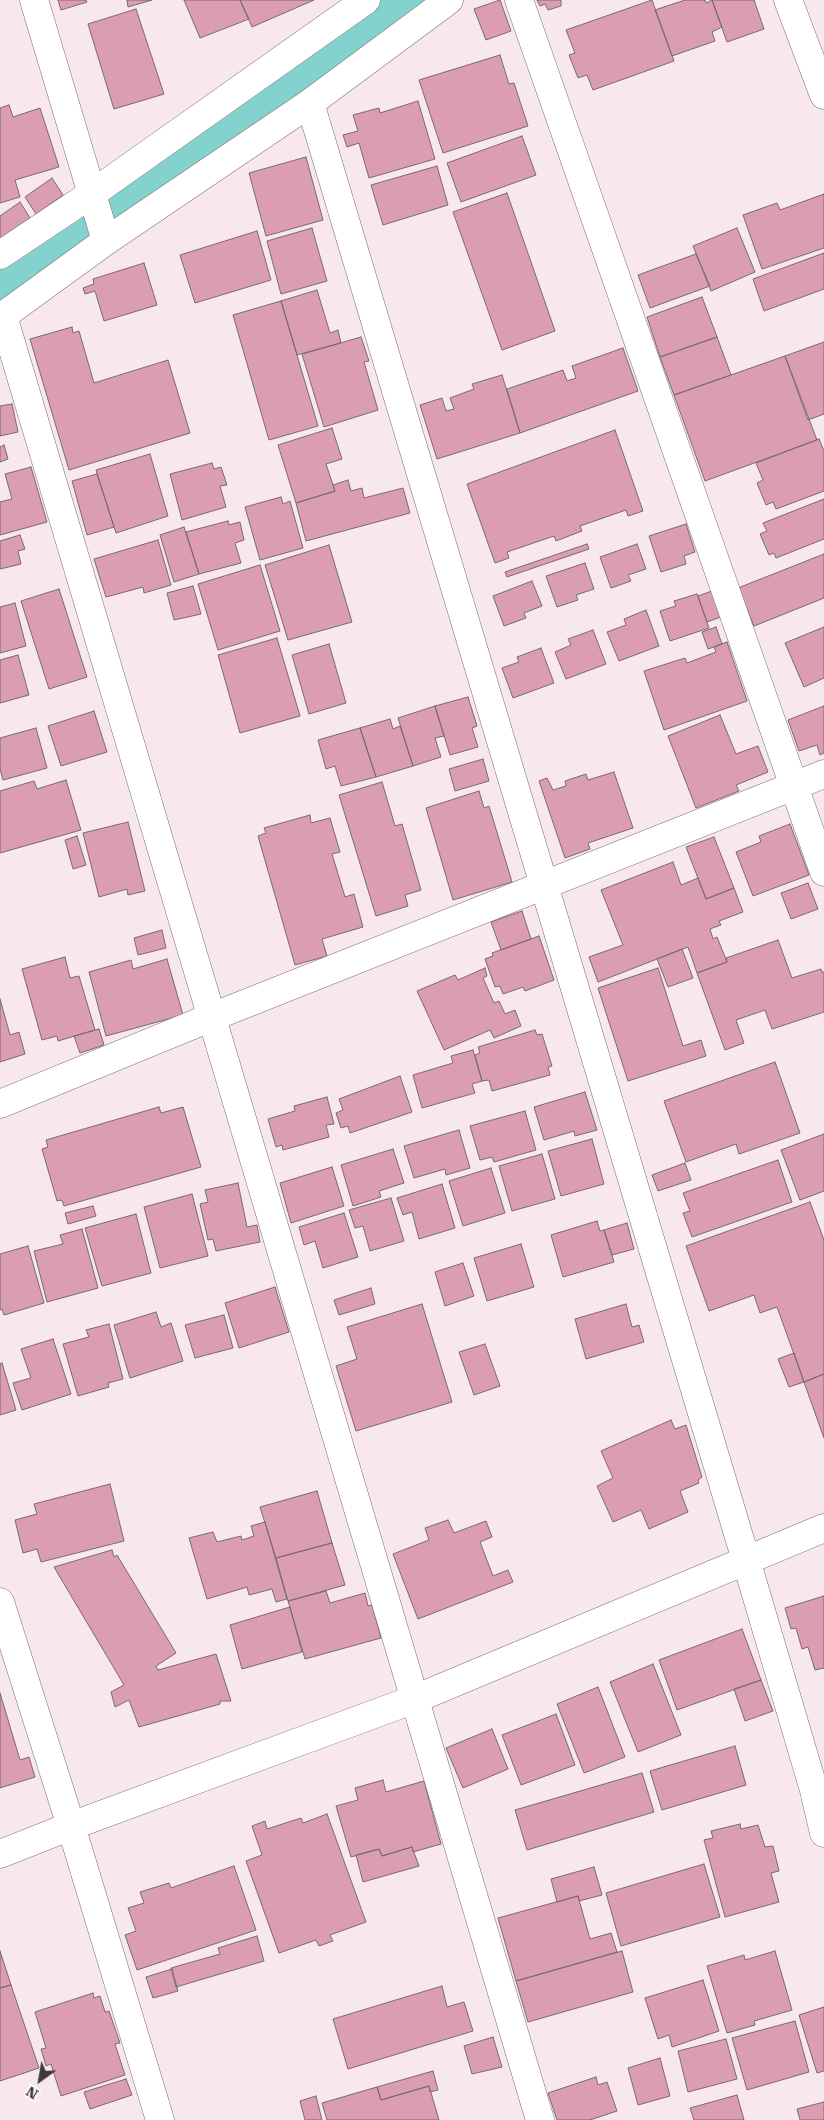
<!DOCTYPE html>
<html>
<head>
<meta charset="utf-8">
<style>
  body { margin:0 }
  #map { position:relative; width:824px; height:2120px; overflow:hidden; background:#f8e8ed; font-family:"Roboto Serif",serif }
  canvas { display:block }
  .north { position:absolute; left:15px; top:2055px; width:50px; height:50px; -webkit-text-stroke:4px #fef8fa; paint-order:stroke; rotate:212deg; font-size:14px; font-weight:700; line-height:20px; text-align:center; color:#3f393b }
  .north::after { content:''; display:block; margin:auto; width:18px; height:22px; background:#3f393b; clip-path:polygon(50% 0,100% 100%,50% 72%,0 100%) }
</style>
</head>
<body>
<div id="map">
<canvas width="824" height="2120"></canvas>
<div class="north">N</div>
</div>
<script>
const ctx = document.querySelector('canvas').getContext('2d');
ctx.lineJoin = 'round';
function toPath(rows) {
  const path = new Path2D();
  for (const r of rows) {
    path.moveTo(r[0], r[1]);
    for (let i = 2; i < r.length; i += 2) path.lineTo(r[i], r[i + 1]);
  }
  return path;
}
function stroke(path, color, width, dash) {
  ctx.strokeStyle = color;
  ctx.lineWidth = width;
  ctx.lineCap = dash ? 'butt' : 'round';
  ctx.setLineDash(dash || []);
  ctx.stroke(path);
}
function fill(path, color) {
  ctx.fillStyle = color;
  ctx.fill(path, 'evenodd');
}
stroke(toPath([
  [0,283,404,0]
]), '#83d2ce', 41);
const building = toPath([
  [58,0,86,0,87,2,61,10,58,0],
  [127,0,152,0,128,7,127,0],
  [184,0,240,0,249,19,200,38,184,0],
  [240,0,314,0,252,27,240,0],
  [500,0,511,31,486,40,474,9,500,0],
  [537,0,561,0,561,6,548,10,545,4,540,6,537,0],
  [652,0,674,61,593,90,587,75,578,78,569,55,575,53,566,30,652,0],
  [685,0,705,0,706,3,712,0,722,27,712,32,715,41,672,56,655,10,685,0],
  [712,0,754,0,764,29,727,42,712,0],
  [136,9,164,94,114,109,88,24,136,9],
  [500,55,509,84,514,83,528,126,443,153,419,80,500,55],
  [418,101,435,159,369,178,359,143,347,147,343,135,358,131,353,115,379,108,380,113,418,101],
  [9,105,13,117,40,108,59,167,15,180,20,197,0,203,0,108,9,105],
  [522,136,536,175,461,202,447,163,522,136],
  [306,157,323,220,266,236,249,173,306,157],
  [437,166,448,205,383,225,371,185,437,166],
  [52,178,63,195,36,214,25,197,52,178],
  [507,193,555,331,502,350,453,212,507,193],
  [824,194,824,248,762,269,743,215,777,203,780,210,824,194],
  [20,202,30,218,0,239,0,216,20,202],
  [312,228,327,281,281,294,267,241,312,228],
  [737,228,755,272,711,291,693,246,737,228],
  [257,231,271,280,195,303,180,255,257,231],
  [824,253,824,289,764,311,753,279,824,253],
  [696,254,710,286,650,308,638,275,696,254],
  [144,263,157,305,104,321,95,291,85,294,83,288,94,284,93,279,144,263],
  [317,290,330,333,338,330,341,343,297,355,281,301,317,290],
  [702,297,717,337,660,357,647,317,702,297],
  [281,301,318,426,269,440,233,315,281,301],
  [72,327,73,333,79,331,94,383,168,360,190,433,69,470,30,339,72,327],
  [361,337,369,361,364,362,378,410,324,427,302,354,361,337],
  [717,337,731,375,674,395,660,357,717,337],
  [824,342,824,414,808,420,785,356,824,342],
  [623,348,638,391,520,433,507,389,563,370,567,381,576,378,572,366,623,348],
  [785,356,817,440,705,481,674,395,785,356],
  [502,375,520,433,437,459,420,405,442,398,446,411,454,409,450,398,474,389,472,384,502,375],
  [12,404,18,432,0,436,0,406,12,404],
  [332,428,342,459,326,464,335,491,296,503,278,445,332,428],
  [615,430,643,511,628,516,626,510,580,526,582,531,556,541,554,536,507,552,509,558,495,563,467,484,615,430],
  [819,439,824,451,824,491,776,509,773,502,766,505,757,483,763,480,756,463,819,439],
  [4,445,8,459,0,462,0,447,4,445],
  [150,454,168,516,116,533,96,470,150,454],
  [212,463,214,469,221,467,227,485,220,486,226,507,182,520,170,474,212,463],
  [31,467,47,522,0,535,0,502,12,499,5,474,31,467],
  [97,474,114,527,87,535,72,481,97,474],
  [348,480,351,491,362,488,364,498,403,488,410,513,306,541,296,503,335,491,333,485,348,480],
  [281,497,283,504,290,501,303,548,260,560,245,507,281,497],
  [824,499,824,539,776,558,774,553,769,555,760,534,767,531,763,523,824,499],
  [228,521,229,525,240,522,244,540,235,543,241,563,199,574,186,532,228,521],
  [686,524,695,552,684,556,686,564,661,572,649,536,686,524],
  [184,527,199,574,174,582,160,535,184,527],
  [20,535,25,549,18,551,21,564,0,569,0,541,20,535],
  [158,540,171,585,144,593,143,587,106,597,94,559,158,540],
  [587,544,589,549,507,577,505,572,587,544],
  [637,544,646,569,628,575,631,581,611,588,600,557,637,544],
  [329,545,352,622,288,640,265,565,329,545],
  [824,554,824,598,754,626,738,588,824,554],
  [585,563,594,589,576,595,578,600,557,607,546,576,585,563],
  [260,565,280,631,218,650,198,584,260,565],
  [532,581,542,606,524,613,526,618,504,626,493,596,532,581],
  [193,586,201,614,174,620,167,593,193,586],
  [59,589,87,677,49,689,21,601,59,589],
  [712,591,721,617,707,622,698,596,712,591],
  [697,594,709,628,670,641,660,611,676,606,674,601,697,594],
  [15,603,26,646,0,653,0,607,15,603],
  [646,610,659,646,619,661,607,632,626,625,624,619,646,610],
  [716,627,722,644,708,649,702,632,716,627],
  [824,627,824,678,804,687,785,643,824,627],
  [593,630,606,664,566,679,555,652,571,645,568,639,593,630],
  [277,638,300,716,240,733,218,655,277,638],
  [727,642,747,701,664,730,644,671,685,658,687,663,716,652,714,647,727,642],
  [329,644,346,703,309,714,292,655,329,644],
  [541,648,554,683,513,698,502,668,519,662,517,657,541,648],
  [18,655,29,695,0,703,0,660,18,655],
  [468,697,477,726,472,728,478,747,450,755,435,706,468,697],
  [435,706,444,736,435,738,441,757,413,766,398,718,435,706],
  [824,706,824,753,820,755,817,745,799,751,788,720,824,706],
  [94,711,107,752,61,766,48,726,94,711],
  [720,715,736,754,758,746,768,772,736,785,739,791,696,808,668,736,720,715],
  [390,719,393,729,400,726,413,766,376,777,360,728,390,719],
  [36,728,47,768,3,780,0,769,0,738,36,728],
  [360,728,376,777,341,786,335,766,326,769,318,740,360,728],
  [483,759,489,781,455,791,449,769,483,759],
  [614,772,633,828,588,843,590,849,565,858,539,781,547,778,553,790,566,786,565,781,586,774,588,780,614,772],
  [66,780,81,830,0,853,0,791,34,781,37,789,66,780],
  [382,782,395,826,402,824,421,890,405,895,408,906,376,916,339,795,382,782],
  [479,791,484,808,489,806,512,882,453,900,426,808,479,791],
  [310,815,311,823,330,818,340,852,332,854,345,897,354,894,363,927,322,939,327,956,295,965,258,836,266,833,264,828,310,815],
  [128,822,145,891,128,895,127,889,99,897,83,833,128,822],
  [790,824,809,875,753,896,736,852,761,842,759,836,790,824],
  [77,836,86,865,73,869,65,840,77,836],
  [714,837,734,888,706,899,686,847,714,837],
  [673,862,681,885,698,878,706,899,734,888,743,912,719,921,721,925,710,929,713,939,717,937,727,962,697,973,688,947,598,982,589,957,623,945,601,890,673,862],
  [808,883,818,909,791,919,781,893,808,883],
  [522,911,531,939,501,950,491,922,522,911],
  [162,930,166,948,138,955,134,938,162,930],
  [539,936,554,980,525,991,523,987,503,994,500,986,495,987,485,959,493,956,492,953,539,936],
  [778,940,792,978,821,969,822,972,824,972,824,1012,772,1029,765,1010,736,1020,744,1043,725,1050,697,973,727,962,726,958,778,940],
  [682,949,693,978,668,987,657,959,682,949],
  [65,957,70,978,79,976,95,1030,58,1041,57,1036,42,1040,22,969,65,957],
  [167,959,183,1015,106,1036,89,972,131,960,133,969,167,959],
  [485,968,487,976,483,978,494,1003,499,1001,505,1014,515,1010,521,1026,494,1038,490,1030,444,1050,417,991,455,975,458,980,485,968],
  [658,968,683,1046,701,1040,706,1056,628,1081,598,988,658,968],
  [0,999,10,1035,19,1032,25,1054,0,1062,0,999],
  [99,1029,104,1045,80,1053,74,1036,99,1029],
  [535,1030,537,1035,542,1034,552,1066,548,1067,550,1075,492,1091,489,1080,482,1081,475,1055,480,1053,478,1047,535,1030],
  [473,1050,482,1081,472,1084,475,1093,422,1108,413,1075,453,1063,451,1056,473,1050],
  [775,1062,800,1133,739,1154,736,1144,686,1162,664,1101,775,1062],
  [400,1076,412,1112,350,1133,348,1126,341,1128,336,1113,343,1110,339,1099,400,1076],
  [585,1092,597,1130,575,1136,574,1131,544,1140,534,1107,585,1092],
  [327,1097,334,1124,326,1125,329,1137,283,1150,282,1145,276,1147,268,1119,295,1111,294,1106,327,1097],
  [159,1107,161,1113,183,1107,201,1167,64,1206,62,1200,57,1201,42,1149,48,1147,46,1140,159,1107],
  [525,1111,536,1150,494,1162,492,1157,480,1160,470,1126,525,1111],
  [459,1130,470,1168,446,1175,445,1169,414,1178,404,1146,459,1130],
  [824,1134,824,1191,800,1200,781,1150,824,1134],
  [592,1139,604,1184,561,1196,548,1151,592,1139],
  [393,1149,404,1183,379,1191,381,1197,353,1206,341,1165,393,1149],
  [542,1154,555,1199,512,1211,499,1166,542,1154],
  [778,1160,792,1202,692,1237,683,1213,690,1211,683,1193,778,1160],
  [685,1163,691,1180,658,1191,652,1175,685,1163],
  [332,1167,344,1206,291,1223,280,1183,332,1167],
  [491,1168,505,1213,463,1226,449,1181,491,1168],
  [238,1183,247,1227,257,1225,260,1242,216,1251,213,1239,208,1240,200,1204,208,1202,205,1190,238,1183],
  [442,1184,455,1228,419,1239,412,1212,403,1215,397,1198,442,1184],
  [192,1194,208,1256,160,1268,144,1207,192,1194],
  [391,1198,404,1241,370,1251,363,1226,355,1228,349,1210,391,1198],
  [810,1202,824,1240,824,1374,804,1382,777,1307,760,1313,754,1295,709,1311,686,1246,810,1202],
  [93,1206,96,1216,68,1224,65,1213,93,1206],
  [344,1213,358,1257,323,1268,315,1241,304,1245,299,1227,344,1213],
  [136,1214,151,1273,102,1286,85,1228,136,1214],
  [597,1221,600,1231,604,1230,614,1262,563,1277,551,1235,597,1221],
  [627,1223,634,1249,612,1255,604,1230,627,1223],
  [82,1229,98,1288,47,1302,34,1251,63,1244,60,1235,82,1229],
  [521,1244,534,1287,487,1301,474,1258,521,1244],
  [28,1246,44,1303,4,1315,2,1309,0,1310,0,1254,28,1246],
  [463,1263,474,1296,445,1306,435,1272,463,1263],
  [275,1287,289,1332,239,1348,225,1303,275,1287],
  [371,1288,375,1304,339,1315,334,1300,371,1288],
  [422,1304,452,1402,356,1431,336,1366,357,1359,347,1327,422,1304],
  [626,1304,632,1327,639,1325,644,1342,586,1359,575,1319,626,1304],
  [156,1312,161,1327,171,1323,183,1361,130,1378,114,1325,156,1312],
  [224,1315,233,1348,195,1358,185,1325,224,1315],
  [109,1324,123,1379,108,1383,109,1387,78,1396,63,1344,89,1337,86,1330,109,1324],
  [53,1339,71,1394,22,1410,13,1383,31,1378,21,1349,53,1339],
  [485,1344,500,1386,474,1395,459,1352,485,1344],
  [794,1353,804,1382,789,1387,778,1359,794,1353],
  [2,1363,16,1410,0,1415,0,1364,2,1363],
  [824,1374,824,1438,804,1382,824,1374],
  [671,1420,675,1429,686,1425,702,1477,698,1480,699,1483,680,1491,688,1512,649,1529,641,1510,613,1522,597,1486,613,1478,601,1451,671,1420],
  [110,1484,124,1541,41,1562,37,1549,23,1553,15,1520,37,1514,34,1504,110,1484],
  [317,1491,332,1543,276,1558,260,1507,317,1491],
  [448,1520,454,1533,486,1521,492,1537,480,1542,493,1576,508,1570,513,1582,418,1619,393,1554,429,1540,425,1528,448,1520],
  [265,1522,287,1599,276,1602,272,1589,249,1595,247,1587,207,1599,189,1538,213,1532,217,1542,241,1536,242,1540,254,1536,251,1526,265,1522],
  [332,1543,345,1585,288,1601,276,1558,332,1543],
  [112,1550,114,1557,117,1555,176,1653,156,1666,158,1670,216,1654,231,1701,220,1701,220,1704,139,1727,129,1700,115,1707,111,1692,124,1685,54,1567,112,1550],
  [326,1591,330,1603,365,1593,368,1606,372,1605,381,1638,305,1659,288,1601,326,1591],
  [824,1596,824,1668,815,1670,808,1647,802,1649,796,1628,791,1629,785,1608,824,1596],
  [290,1607,302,1652,242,1669,230,1625,290,1607],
  [742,1629,761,1680,677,1710,659,1660,742,1629],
  [653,1664,681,1735,638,1752,610,1682,653,1664],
  [761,1680,773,1711,745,1721,734,1689,761,1680],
  [598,1687,625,1757,584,1773,557,1704,598,1687],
  [0,1693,20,1760,29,1757,35,1777,0,1788,0,1693],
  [556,1714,575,1765,521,1785,502,1735,556,1714],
  [492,1729,508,1769,463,1788,446,1748,492,1729],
  [735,1746,746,1785,662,1810,650,1771,735,1746],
  [642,1773,654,1812,527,1850,515,1810,642,1773],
  [383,1780,386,1792,424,1781,441,1844,413,1852,412,1847,382,1856,379,1849,351,1857,336,1806,358,1800,355,1788,383,1780],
  [327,1814,366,1922,330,1935,333,1941,319,1946,316,1940,279,1953,246,1861,262,1855,252,1826,265,1821,267,1829,301,1818,303,1823,327,1814],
  [740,1824,741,1829,758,1825,765,1847,773,1846,779,1871,771,1873,779,1902,725,1917,704,1840,713,1838,711,1831,740,1824],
  [412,1847,419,1866,363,1882,356,1855,379,1849,382,1856,412,1847],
  [704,1864,720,1917,621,1946,606,1893,704,1864],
  [234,1866,256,1930,137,1970,125,1935,136,1931,128,1908,144,1903,140,1892,169,1883,171,1888,234,1866],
  [594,1867,602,1895,579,1901,578,1896,557,1902,551,1879,594,1867],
  [578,1896,590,1939,611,1933,617,1952,516,1981,498,1918,578,1896],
  [257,1936,264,1961,176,1987,171,1968,220,1954,218,1948,257,1936],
  [0,1951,11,1985,0,1988,0,1951],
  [622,1951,633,1992,528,2022,516,1981,622,1951],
  [775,1951,792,2010,754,2021,755,2025,727,2033,707,1966,744,1955,745,1960,775,1951],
  [172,1969,178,1991,153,1998,146,1977,172,1969],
  [703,1980,719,2031,672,2047,669,2035,658,2039,645,1998,703,1980],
  [11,1985,39,2068,0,2081,0,1988,11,1985],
  [442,1986,447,2007,464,2002,473,2031,348,2069,333,2019,442,1986],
  [93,1993,94,1998,100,1996,105,2012,109,2011,120,2043,115,2044,125,2075,61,2096,51,2064,46,2066,41,2049,46,2048,35,2012,93,1993],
  [824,2007,824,2071,817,2073,799,2015,824,2007],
  [795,2021,809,2072,747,2090,732,2038,795,2021],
  [493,2037,502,2067,472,2074,464,2046,493,2037],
  [726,2039,737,2079,688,2092,678,2051,726,2039],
  [660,2058,670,2096,638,2105,628,2068,660,2058],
  [433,2071,438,2090,430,2092,429,2086,381,2100,377,2087,433,2071],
  [596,2077,598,2085,607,2082,617,2111,590,2120,557,2120,548,2093,596,2077],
  [126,2079,132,2095,90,2109,84,2092,126,2079],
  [429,2086,439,2120,327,2120,322,2103,377,2087,381,2100,429,2086],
  [737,2095,744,2120,694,2120,690,2108,737,2095],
  [316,2096,322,2120,305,2120,300,2101,316,2096],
  [824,2102,824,2120,800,2120,797,2109,824,2102]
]);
fill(building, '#db9db2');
stroke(building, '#786a6e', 1);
const minor = toPath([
  [34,0,106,241],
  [519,0,824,872],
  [788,0,824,95],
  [310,103,746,1560,814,1790,824,1833],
  [0,255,93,193,366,0],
  [3,316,540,2120],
  [0,318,106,241,310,103,449,0],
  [0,1104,212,1017,824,774],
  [0,1602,71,1826,160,2120]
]);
const tertiary = toPath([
  [0,1854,71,1826,415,1699,824,1528]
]);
stroke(minor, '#7e7074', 29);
stroke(tertiary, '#7e7074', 29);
stroke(minor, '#fff', 28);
stroke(tertiary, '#fff', 28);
</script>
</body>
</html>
